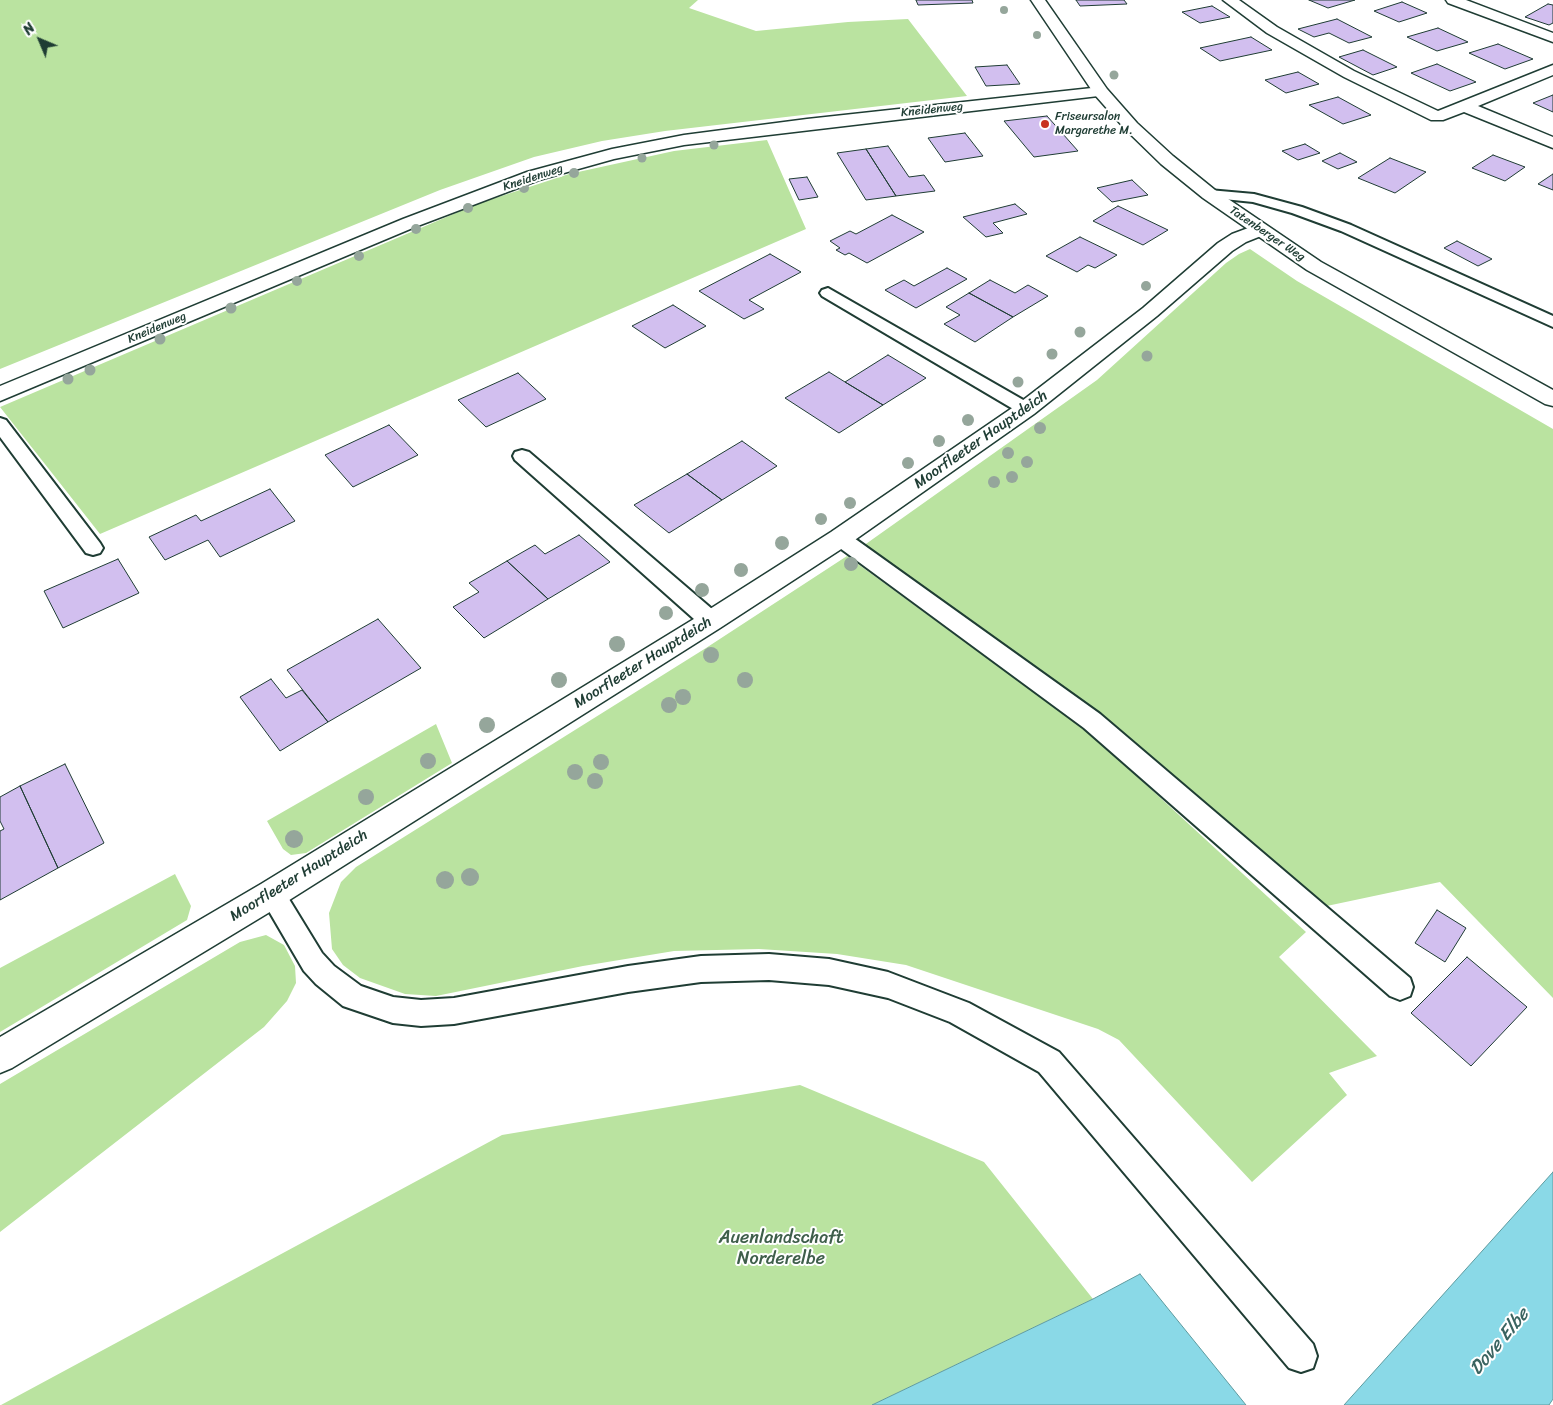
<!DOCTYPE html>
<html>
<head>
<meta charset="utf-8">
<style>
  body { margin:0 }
  #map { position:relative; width:1553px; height:1405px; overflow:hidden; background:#fff; font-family:Sriracha,sans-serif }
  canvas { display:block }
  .north { position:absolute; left:15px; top:15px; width:50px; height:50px; -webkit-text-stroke:4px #fff; paint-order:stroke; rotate:315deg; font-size:14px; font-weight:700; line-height:20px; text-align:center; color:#1f3d34 }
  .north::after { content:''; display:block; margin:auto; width:18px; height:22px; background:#1f3d34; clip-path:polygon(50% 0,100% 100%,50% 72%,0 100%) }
</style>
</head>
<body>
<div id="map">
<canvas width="1553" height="1405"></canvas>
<div class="north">N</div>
</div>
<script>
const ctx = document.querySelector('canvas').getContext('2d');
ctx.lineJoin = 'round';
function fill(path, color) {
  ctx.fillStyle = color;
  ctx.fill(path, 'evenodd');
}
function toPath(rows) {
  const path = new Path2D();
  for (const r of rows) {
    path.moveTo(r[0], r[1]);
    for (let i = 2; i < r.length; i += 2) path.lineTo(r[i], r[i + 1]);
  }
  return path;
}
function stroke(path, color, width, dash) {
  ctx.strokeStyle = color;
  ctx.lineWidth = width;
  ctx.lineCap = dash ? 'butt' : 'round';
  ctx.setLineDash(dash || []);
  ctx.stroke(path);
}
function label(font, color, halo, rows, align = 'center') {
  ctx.font = font + ' Sriracha,sans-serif';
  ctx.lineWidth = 4;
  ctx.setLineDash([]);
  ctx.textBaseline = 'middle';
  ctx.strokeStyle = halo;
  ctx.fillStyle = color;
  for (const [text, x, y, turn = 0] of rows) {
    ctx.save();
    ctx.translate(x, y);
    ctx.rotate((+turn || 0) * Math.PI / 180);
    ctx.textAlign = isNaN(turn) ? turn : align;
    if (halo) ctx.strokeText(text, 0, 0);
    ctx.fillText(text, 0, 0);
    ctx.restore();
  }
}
fill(toPath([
  [0,0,698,0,689,8,756,31,848,22,908,19,967,96,665,131,602,141,534,157,440,190,0,369],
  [767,140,806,229,100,534,0,407,477,204,569,174,674,151],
  [1250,249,1297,281,1553,429,1553,998,1440,882,1322,907,863,546,1097,380,1226,263,1239,254],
  [847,556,1090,733,1306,932,1279,957,1377,1056,1329,1073,1347,1095,1252,1182,1119,1040,1098,1029,906,965,837,954,759,949,674,951,583,966,436,996,405,994,360,978,343,965,332,949,329,913,341,882,356,867,706,648],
  [436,724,452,763,306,853,291,855,283,849,267,821],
  [175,874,191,906,187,920,0,1032,0,968],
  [266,935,284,945,295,966,296,983,287,1001,264,1027,0,1232,0,1084,240,942],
  [800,1085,984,1162,1093,1299,872,1405,1,1405,502,1135]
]), '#bae3a0');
const water = toPath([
  [1553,1172,1553,1399,1549,1405,1344,1405,1553,1172],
  [1140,1274,1246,1405,872,1405,1093,1299,1140,1274]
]);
fill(water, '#8ad9e7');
stroke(water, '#5f9b9f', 1);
const building = toPath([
  [916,0,972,0,973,3,918,5,916,0],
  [1076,0,1124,0,1127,4,1080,6,1076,0],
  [1309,0,1355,0,1328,8,1309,0],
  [1402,2,1427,13,1399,22,1374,11,1402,2],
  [1548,4,1553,5,1553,23,1549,25,1525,17,1548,4],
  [1212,6,1230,17,1200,23,1182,12,1212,6],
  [1337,19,1372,37,1349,43,1329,33,1314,37,1298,29,1337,19],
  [1438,28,1468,42,1437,51,1407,37,1438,28],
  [1251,37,1272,50,1220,61,1200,48,1251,37],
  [1498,44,1533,59,1505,69,1469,53,1498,44],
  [1363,50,1397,67,1373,75,1339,57,1363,50],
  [1437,64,1476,82,1450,91,1411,73,1437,64],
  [1007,65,1020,84,986,86,975,67,1007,65],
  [1298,72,1319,84,1286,93,1265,80,1298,72],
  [1553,95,1553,112,1533,103,1553,95],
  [1338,97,1371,115,1343,124,1309,105,1338,97],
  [1047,116,1078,151,1034,157,1004,121,1047,116],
  [965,133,983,156,945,162,928,138,965,133],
  [1305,144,1320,153,1298,160,1282,151,1305,144],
  [888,146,909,177,924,175,935,191,896,196,866,149,888,146],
  [866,149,896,196,866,200,837,153,866,149],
  [1340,153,1357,162,1338,169,1322,161,1340,153],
  [1493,155,1525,167,1505,181,1472,168,1493,155],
  [1390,158,1426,172,1395,193,1358,178,1390,158],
  [1553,174,1553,190,1538,184,1553,174],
  [807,177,818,197,799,200,789,179,807,177],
  [1132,180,1148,195,1112,202,1097,188,1132,180],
  [1015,204,1027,214,993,223,1003,233,986,237,963,217,1015,204],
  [1118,206,1168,230,1143,245,1093,221,1118,206],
  [892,215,924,232,867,263,849,253,845,255,836,250,840,248,830,241,850,231,856,234,892,215],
  [1080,237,1117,255,1095,268,1088,265,1077,272,1046,256,1080,237],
  [1457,241,1492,259,1478,266,1444,248,1457,241],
  [770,254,801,272,749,300,764,309,744,319,699,291,770,254],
  [947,268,967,279,916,308,885,290,904,280,914,286,947,268],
  [990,280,1015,293,1028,285,1048,296,1013,317,969,293,990,280],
  [969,293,1013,317,975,342,944,324,960,315,946,307,969,293],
  [673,305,706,326,665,348,632,326,673,305],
  [888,355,926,378,883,405,845,382,888,355],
  [829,372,845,382,883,405,839,433,785,398,829,372],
  [518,373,546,399,486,427,458,400,518,373],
  [389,425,418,455,353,487,325,455,389,425],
  [742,441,777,466,722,500,687,474,742,441],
  [687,474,722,500,669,533,634,505,687,474],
  [270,489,295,521,220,557,208,540,165,560,149,537,196,515,201,521,270,489],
  [579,535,610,562,548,599,507,561,535,545,545,554,579,535],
  [118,559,139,593,63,628,44,591,118,559],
  [507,561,548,599,484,638,453,607,479,592,469,583,507,561],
  [378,619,421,668,328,722,287,670,378,619],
  [271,679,286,698,302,690,328,722,280,751,240,697,271,679],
  [65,764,104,843,58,868,20,786,65,764],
  [20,786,58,868,0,900,0,831,4,829,0,821,0,797,20,786],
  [1437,910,1466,928,1445,962,1415,943,1437,910],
  [1467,957,1527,1007,1471,1066,1411,1013,1467,957]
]);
fill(building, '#d2bfef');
stroke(building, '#1f3d34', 1);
const service = toPath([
  [1209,190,1254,194,1302,207,1351,225,1553,316,1553,327,1341,231,1292,213,1253,202,1204,197,1202,194,1204,191,1209,190],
  [828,288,1032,405,1035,409,1032,413,1020,413,822,296,820,293,822,290,828,288],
  [0,418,6,420,100,543,103,548,100,553,93,555,86,553,0,437,0,418],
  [522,450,529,452,719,615,722,621,719,627,711,629,703,627,515,460,513,456,515,452,522,450],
  [840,531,847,533,1100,714,1410,978,1413,987,1410,996,1400,1000,1390,996,1084,728,833,543,830,538,833,533,840,531],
  [272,882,281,886,322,953,334,966,361,986,393,997,421,1000,454,998,628,966,701,956,769,954,829,959,888,972,969,1003,1059,1052,1313,1344,1317,1356,1313,1368,1301,1372,1289,1368,1039,1072,950,1022,888,998,829,985,769,980,701,982,628,992,454,1024,421,1026,393,1023,343,1006,316,984,304,971,259,894,263,886,272,882]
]);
const minor = toPath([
  [1223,0,1239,0,1277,27,1354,71,1438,111,1553,65,1553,75,1478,106,1553,137,1553,148,1464,112,1443,120,1431,120,1344,77,1267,33,1223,0],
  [1446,0,1466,0,1553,33,1553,42,1448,3,1446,0],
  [1101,87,1109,92,1107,95,684,145,614,159,539,180,415,227,0,401,0,386,403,219,527,172,612,149,684,135,807,119,1101,87],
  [1259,224,1266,226,1268,230,1266,234,1246,242,1232,251,1157,316,1034,414,849,544,720,628,283,904,12,1068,0,1073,0,1037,261,884,702,614,831,532,1018,404,1143,308,1218,243,1232,234,1259,224]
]);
const tertiary = toPath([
  [1031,0,1045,0,1107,89,1137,123,1173,156,1215,190,1321,262,1553,390,1553,406,1545,404,1307,270,1203,198,1161,164,1125,129,1095,95,1031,0]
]);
stroke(service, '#1f3d34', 4);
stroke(minor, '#1f3d34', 3);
stroke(tertiary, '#1f3d34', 3);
fill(service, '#fff');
fill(minor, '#fff');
fill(tertiary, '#fff');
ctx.fillStyle = '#95a69b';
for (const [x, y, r] of [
  [1004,10,4],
  [1037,35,4],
  [1114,75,4.5],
  [714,145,4.5],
  [642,158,4.5],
  [574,173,5],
  [524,188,5],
  [468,208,5],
  [416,229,5],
  [359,256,5],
  [297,281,5],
  [1146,286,5],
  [231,308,5.5],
  [1080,332,5.5],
  [160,339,5.5],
  [1052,354,5.5],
  [1147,356,5.5],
  [90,370,5.5],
  [68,379,5.5],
  [1018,382,5.5],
  [968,420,6],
  [1040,428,6],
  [939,441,6],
  [1008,453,6],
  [1027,462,6],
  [908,463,6],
  [1012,477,6],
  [994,482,6],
  [850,503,6],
  [821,519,6],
  [782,543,7],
  [851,564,7],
  [741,570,7],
  [702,590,7],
  [666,613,7],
  [617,644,8],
  [711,655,8],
  [559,680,8],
  [745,680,8],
  [683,697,8],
  [669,705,8],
  [487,725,8],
  [428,761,8],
  [601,762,8],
  [575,772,8],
  [595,781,8],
  [366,797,8],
  [294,839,9],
  [470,877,9],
  [445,880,9]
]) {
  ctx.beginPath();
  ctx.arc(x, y, r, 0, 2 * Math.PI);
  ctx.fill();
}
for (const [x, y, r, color] of [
  [1045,124,5,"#c8321e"]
]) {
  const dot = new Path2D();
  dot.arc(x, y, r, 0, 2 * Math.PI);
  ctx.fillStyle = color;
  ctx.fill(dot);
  stroke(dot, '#fff', 2);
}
label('12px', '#1f3d34', '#fff', [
  ["Kneidenweg",932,110,-6],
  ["Kneidenweg",533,178,-18],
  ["Tatenberger Weg",1267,234,34],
  ["Kneidenweg",157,328,-23]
]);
label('12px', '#1f3d34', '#fff', [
  ["Friseursalon",1055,117],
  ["Margarethe M.",1055,131]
], 'left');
label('15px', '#1f3d34', '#fff', [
  ["Moorfleeter Hauptdeich",981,440,-35],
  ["Moorfleeter Hauptdeich",643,663,-32],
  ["Moorfleeter Hauptdeich",299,876,-32]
]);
label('18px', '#3e5e4a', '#fff', [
  ["Auenlandschaft",781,1238],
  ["Norderelbe",781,1259]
]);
label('italic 19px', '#3a6461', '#fff', [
  ["Dove Elbe",1500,1342,-50]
]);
</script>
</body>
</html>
